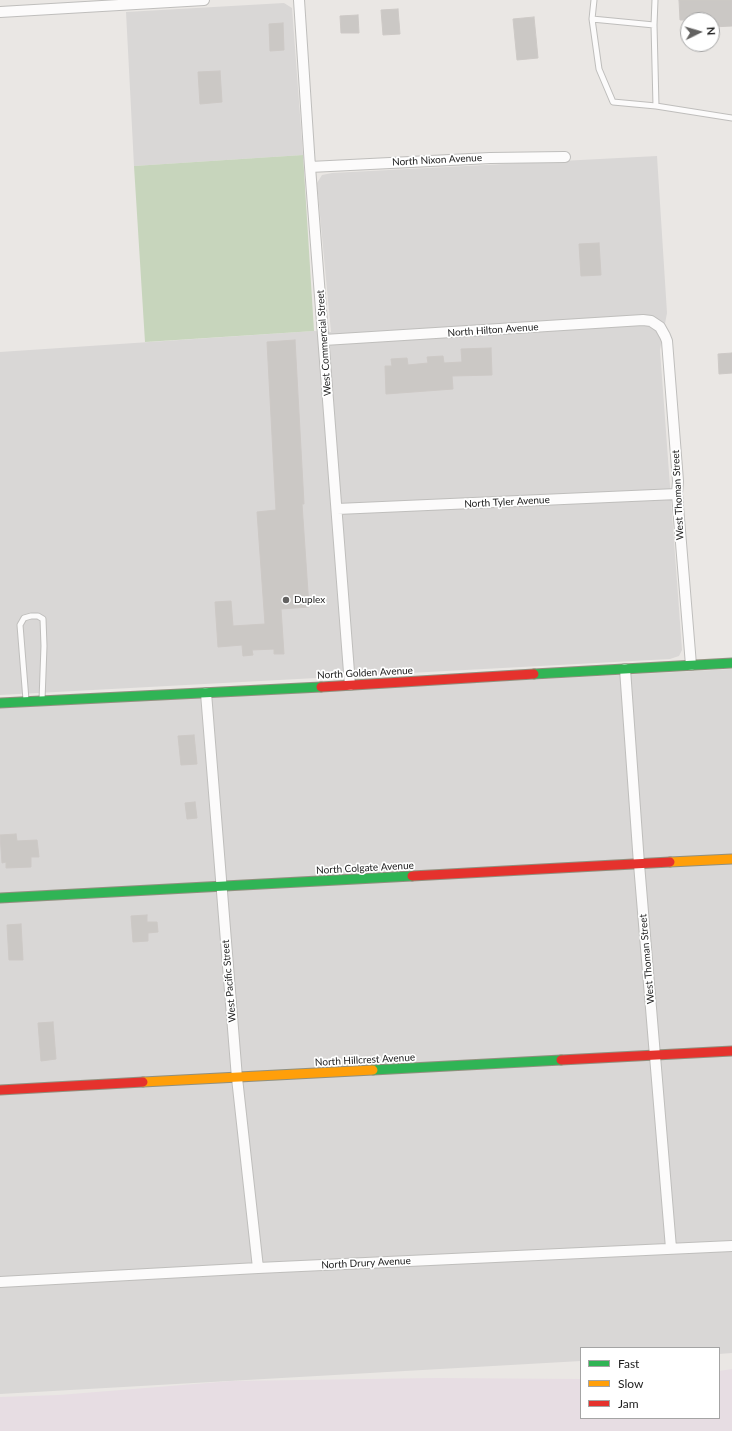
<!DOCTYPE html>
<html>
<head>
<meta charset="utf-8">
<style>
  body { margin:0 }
  #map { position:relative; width:732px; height:1431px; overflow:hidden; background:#eae7e4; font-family:Lato,sans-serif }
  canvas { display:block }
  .legend { position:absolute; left:580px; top:1347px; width:140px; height:72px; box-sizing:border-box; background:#fff; border:1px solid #a4a4a4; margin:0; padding:5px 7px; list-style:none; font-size:12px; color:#1b1b1b }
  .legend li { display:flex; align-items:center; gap:8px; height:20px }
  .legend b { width:20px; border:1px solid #a4a4a4 }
  .north { position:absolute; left:680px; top:12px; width:40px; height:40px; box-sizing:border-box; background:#fff; border:1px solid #a4a4a4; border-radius:50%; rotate:85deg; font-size:11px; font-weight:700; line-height:16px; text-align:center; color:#1b1b1b }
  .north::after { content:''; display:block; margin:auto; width:14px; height:18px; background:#636261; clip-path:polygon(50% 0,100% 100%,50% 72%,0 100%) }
</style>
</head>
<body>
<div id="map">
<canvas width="732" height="1431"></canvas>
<ul class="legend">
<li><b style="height:5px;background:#30b455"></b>Fast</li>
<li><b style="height:5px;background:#ff9f0a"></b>Slow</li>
<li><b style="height:5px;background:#e5322d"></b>Jam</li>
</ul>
<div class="north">N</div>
</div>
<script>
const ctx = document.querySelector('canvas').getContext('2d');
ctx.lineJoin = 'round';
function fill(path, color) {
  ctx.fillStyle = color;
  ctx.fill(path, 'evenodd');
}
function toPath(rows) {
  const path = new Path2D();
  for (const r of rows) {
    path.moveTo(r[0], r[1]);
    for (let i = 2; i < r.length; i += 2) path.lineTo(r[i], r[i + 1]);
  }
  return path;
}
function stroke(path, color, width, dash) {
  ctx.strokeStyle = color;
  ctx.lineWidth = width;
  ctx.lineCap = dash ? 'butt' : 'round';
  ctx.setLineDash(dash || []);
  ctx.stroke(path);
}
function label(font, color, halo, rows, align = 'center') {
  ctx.font = font + ' Lato,sans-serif';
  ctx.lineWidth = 3.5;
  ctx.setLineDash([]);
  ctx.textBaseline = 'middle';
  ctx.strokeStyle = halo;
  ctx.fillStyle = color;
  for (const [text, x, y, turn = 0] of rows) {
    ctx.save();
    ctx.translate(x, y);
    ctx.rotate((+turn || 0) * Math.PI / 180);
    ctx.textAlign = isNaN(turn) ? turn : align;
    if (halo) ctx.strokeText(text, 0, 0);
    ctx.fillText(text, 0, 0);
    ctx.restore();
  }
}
fill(toPath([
  [284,3,292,8,303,155,134,166,126,12],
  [657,156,667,313,660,350,682,650,679,656,670,659,0,695,0,352,314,331,331,332,317,183,322,175,332,173],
  [732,669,732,1353,719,1354,719,1348,581,1348,581,1361,0,1394,0,708]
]), '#d9d7d6');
fill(toPath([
  [732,1369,732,1431,0,1431,0,1397,59,1395,232,1381,436,1378,581,1379,581,1418,719,1418,719,1371]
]), '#e7dde3');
fill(toPath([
  [303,155,314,331,145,342,134,166]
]), '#c7d5bc');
const building = toPath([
  [679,0,732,0,732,26,712,27,712,20,680,20,679,0],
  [398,9,400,34,383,35,381,10,398,9],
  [358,15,359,33,341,33,340,16,358,15],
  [534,17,538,58,517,60,513,19,534,17],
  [283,23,284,50,270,51,269,24,283,23],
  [220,71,222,102,200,104,198,72,220,71],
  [599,243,601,275,581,276,579,244,599,243],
  [295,340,304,504,302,504,309,607,281,609,284,654,274,654,274,649,252,650,253,655,243,656,242,645,218,647,215,602,231,601,233,626,265,624,257,512,276,510,267,342,295,340],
  [491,348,492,375,452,376,453,389,386,394,385,366,392,366,391,359,407,358,408,365,428,363,427,357,443,356,444,363,462,362,461,349,491,348],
  [732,353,732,373,719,374,718,354,732,353],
  [194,735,197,764,181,765,178,736,194,735],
  [195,802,197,818,187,819,185,803,195,802],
  [16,834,17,841,37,840,39,857,31,857,31,867,6,868,6,862,2,863,0,835,16,834],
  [147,915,147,922,157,922,158,932,148,933,148,941,133,942,131,916,147,915],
  [21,924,23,960,9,960,7,925,21,924],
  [53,1022,56,1059,41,1061,38,1023,53,1022]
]);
fill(building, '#cbc8c5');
stroke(building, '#cdc9c6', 1);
const lane = toPath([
  [594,0,592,19,599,69,613,102,656,106,732,118],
  [655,0,654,25,656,106],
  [592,19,654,25],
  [26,700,20,625,24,618,31,616,38,616,43,619,44,646,42,700]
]);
const street = toPath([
  [299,0,310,167,350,685],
  [0,12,204,0],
  [310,167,490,158,565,157],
  [324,340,643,320,651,321,660,327,665,336,667,341,678,481,677,494,691,665],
  [337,509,677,494],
  [625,669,639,864,671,1248],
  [206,693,237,1078,258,1268],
  [0,1282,258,1268,732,1246]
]);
const fast = toPath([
  [534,674,732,663],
  [0,703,321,687],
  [0,898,412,876],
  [373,1070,561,1060]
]);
const slow = toPath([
  [670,862,732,859],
  [143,1082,373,1070]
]);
const jam = toPath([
  [321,687,534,674],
  [412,876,670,862],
  [561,1060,732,1051],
  [0,1090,143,1082]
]);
stroke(lane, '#bfbebc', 7);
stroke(street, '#bfbebc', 12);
stroke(fast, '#91907f', 11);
stroke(slow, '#91907f', 11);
stroke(jam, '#91907f', 11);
stroke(lane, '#fcfbfb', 5);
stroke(street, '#fcfbfb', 10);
stroke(fast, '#30b455', 9);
stroke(slow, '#ff9f0a', 9);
stroke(jam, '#e5322d', 9);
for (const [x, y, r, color] of [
  [286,600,4,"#636261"]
]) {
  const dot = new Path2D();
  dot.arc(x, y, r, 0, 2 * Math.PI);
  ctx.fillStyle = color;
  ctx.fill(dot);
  stroke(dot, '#fff', 1.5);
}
label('10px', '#1b1b1b', '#fff', [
  ["North Nixon Avenue",437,160,-3],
  ["North Hilton Avenue",493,330,-4],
  ["West Commercial Street",324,343,-94],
  ["West Thoman Street",678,495,-93],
  ["North Tyler Avenue",507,502,-3],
  ["North Golden Avenue",365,673,-3],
  ["North Colgate Avenue",365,868,-3],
  ["West Thoman Street",647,959,-95],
  ["West Pacific Street",229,981,-95],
  ["North Hillcrest Avenue",365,1060,-3],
  ["North Drury Avenue",366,1263,-3]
]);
label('10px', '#1b1b1b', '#fff', [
  ["Duplex",294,600]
], 'left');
</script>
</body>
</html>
